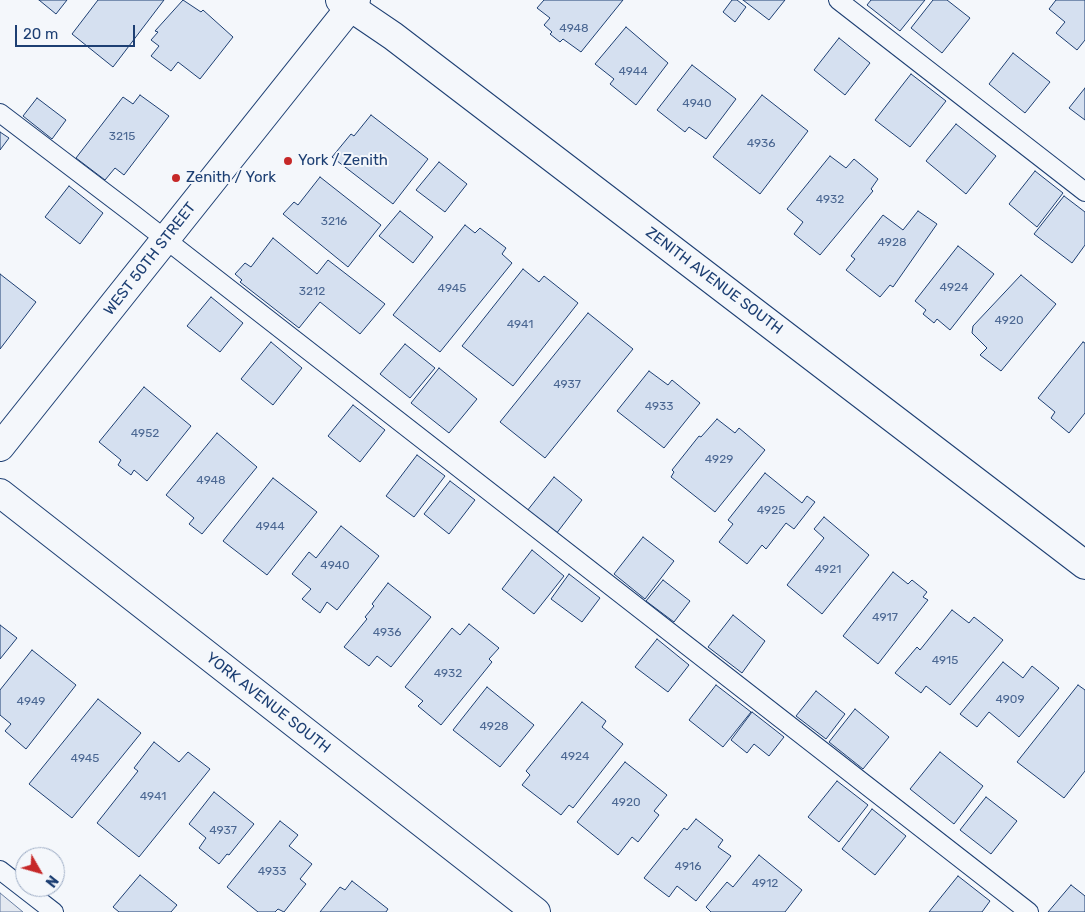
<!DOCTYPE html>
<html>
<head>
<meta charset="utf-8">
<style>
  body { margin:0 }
  #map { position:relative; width:1085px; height:912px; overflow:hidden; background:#f4f7fb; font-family:Rubik,sans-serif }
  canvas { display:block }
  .north { position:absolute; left:15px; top:847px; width:50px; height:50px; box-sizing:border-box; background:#f4f7fb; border:1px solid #9eadc5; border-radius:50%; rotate:128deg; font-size:14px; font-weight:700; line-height:20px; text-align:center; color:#1d3f73 }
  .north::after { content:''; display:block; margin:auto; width:18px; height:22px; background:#c62828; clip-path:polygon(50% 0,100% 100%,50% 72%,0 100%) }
  .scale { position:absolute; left:15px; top:25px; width:120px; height:22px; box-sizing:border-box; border:2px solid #1d3f73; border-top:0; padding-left:6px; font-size:15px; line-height:18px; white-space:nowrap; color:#1d3f73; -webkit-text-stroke:4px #f4f7fb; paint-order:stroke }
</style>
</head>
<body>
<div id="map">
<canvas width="1085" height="912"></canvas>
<div class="north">N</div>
<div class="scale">20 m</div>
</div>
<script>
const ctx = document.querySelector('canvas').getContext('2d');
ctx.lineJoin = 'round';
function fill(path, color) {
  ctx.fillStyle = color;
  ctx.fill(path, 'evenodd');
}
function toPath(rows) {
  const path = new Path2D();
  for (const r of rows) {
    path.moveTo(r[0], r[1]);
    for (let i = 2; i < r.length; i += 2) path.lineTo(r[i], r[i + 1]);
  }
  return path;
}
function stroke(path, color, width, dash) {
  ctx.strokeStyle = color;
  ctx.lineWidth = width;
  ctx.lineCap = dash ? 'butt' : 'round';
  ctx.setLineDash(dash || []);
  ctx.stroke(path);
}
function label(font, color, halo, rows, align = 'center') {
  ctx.font = font + ' Rubik,sans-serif';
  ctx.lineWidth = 4;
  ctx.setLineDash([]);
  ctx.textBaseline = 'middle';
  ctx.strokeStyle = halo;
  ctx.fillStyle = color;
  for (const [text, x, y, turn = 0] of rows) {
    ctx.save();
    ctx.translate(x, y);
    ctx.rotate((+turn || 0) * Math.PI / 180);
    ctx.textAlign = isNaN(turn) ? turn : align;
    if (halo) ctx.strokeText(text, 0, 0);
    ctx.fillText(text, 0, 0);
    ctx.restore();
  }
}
const parking = toPath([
  [0,893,23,912,0,912,0,893]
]);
fill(parking, '#e3e8f0');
stroke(parking, '#687fa3', 1);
const building = toPath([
  [39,0,67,0,56,14,39,0],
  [98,0,164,0,113,67,72,34,98,0],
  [183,0,201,12,203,10,233,37,200,79,178,62,171,71,151,56,159,46,151,40,158,32,155,31,183,0],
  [544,0,623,0,581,52,563,39,560,42,550,34,552,32,544,25,550,18,537,8,544,0],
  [732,0,737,0,746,7,735,22,723,12,732,0],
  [743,0,785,0,769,20,743,0],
  [871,0,925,0,900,31,867,5,871,0],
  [933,0,947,0,970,18,942,53,911,28,933,0],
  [1056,0,1085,0,1085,40,1077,50,1056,33,1065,22,1049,9,1056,0],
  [626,27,668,63,636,105,610,84,614,79,595,64,626,27],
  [839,38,870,63,845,95,814,70,839,38],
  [1013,53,1050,82,1025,113,989,84,1013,53],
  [692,65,736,99,706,139,689,127,685,132,657,110,692,65],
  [911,74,946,101,910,147,875,120,911,74],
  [1085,88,1085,120,1069,108,1085,88],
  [140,95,169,116,124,175,115,168,105,180,76,158,123,97,133,104,140,95],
  [762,95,808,131,760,194,713,157,762,95],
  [37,98,66,120,52,139,23,116,37,98],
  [371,115,428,159,393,204,332,157,351,134,354,136,371,115],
  [956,124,996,156,966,194,926,161,956,124],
  [0,132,9,138,0,150,0,132],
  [830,156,846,168,854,159,878,179,871,189,873,191,820,255,794,234,803,222,787,209,830,156],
  [439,162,467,184,445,212,416,190,439,162],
  [1035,171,1063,193,1037,227,1009,204,1035,171],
  [320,177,381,225,348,267,283,214,294,202,298,205,320,177],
  [69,186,103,213,80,244,45,217,69,186],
  [1064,196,1085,212,1085,245,1072,263,1034,234,1064,196],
  [400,211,433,237,413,263,379,236,400,211],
  [918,211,937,224,893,287,890,285,880,297,846,270,855,259,851,256,883,215,903,230,918,211],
  [465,225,475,233,480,228,506,248,502,254,512,263,440,352,393,315,465,225],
  [273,238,317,274,328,260,385,304,360,334,320,302,299,328,240,282,242,280,235,274,245,263,251,267,273,238],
  [958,246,994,274,950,330,937,319,934,323,923,314,926,310,915,301,958,246],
  [523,269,539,282,544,276,578,303,513,386,462,346,523,269],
  [0,274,36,302,0,349,0,274],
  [1021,275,1056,304,1001,371,980,355,987,348,972,333,973,326,1021,275],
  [211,297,243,323,220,352,187,326,211,297],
  [588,313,633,349,545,458,500,422,588,313],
  [271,342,302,368,273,405,241,379,271,342],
  [1083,342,1085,343,1085,413,1069,433,1051,418,1055,412,1038,398,1083,342],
  [405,344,435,368,410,398,380,374,405,344],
  [439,368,477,399,449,433,411,403,439,368],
  [649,371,668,385,672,380,700,403,664,448,617,411,649,371],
  [144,387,191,426,147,481,134,470,131,475,118,465,121,460,99,442,144,387],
  [353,405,385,430,360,462,328,436,353,405],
  [717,419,735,433,739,428,765,450,715,512,671,477,674,472,672,470,699,436,701,437,717,419],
  [217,433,257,467,202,534,189,524,194,518,166,495,217,433],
  [417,455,445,476,414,517,386,496,417,455],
  [765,473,802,503,807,496,815,502,794,529,786,523,766,549,762,545,747,564,719,542,733,524,728,520,765,473],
  [554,477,582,500,556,534,527,511,554,477],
  [273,478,317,512,267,575,223,541,273,478],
  [450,481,475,500,449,534,424,514,450,481],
  [824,517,869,555,822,614,787,585,824,538,814,529,824,517],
  [341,526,379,556,337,610,327,602,320,613,302,599,311,589,292,574,309,552,316,558,341,526],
  [643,537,674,561,645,599,614,574,643,537],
  [532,550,564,576,534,614,502,589,532,550],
  [893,572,908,584,912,580,927,592,923,597,928,600,878,664,843,636,893,572],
  [569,574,600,598,582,622,551,599,569,574],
  [663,580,690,601,674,622,646,601,663,580],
  [388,583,431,617,391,667,377,656,369,666,344,647,367,619,365,617,374,606,372,604,388,583],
  [952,610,969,623,974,617,1003,640,950,705,926,686,921,693,895,673,917,647,920,650,952,610],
  [733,615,765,641,742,673,708,647,733,615],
  [469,624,499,648,489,659,492,662,441,725,418,706,423,701,405,687,452,628,460,635,469,624],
  [0,625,17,638,0,659,0,625],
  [657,639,689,665,668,692,635,667,657,639],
  [32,650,76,685,26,749,5,731,11,724,0,715,0,690,32,650],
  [1003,662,1023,678,1032,666,1059,688,1019,737,989,712,977,727,960,714,1003,662],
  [716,685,751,712,723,747,689,720,716,685],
  [1078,685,1085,690,1085,771,1064,798,1017,762,1078,685],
  [487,687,534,725,500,767,453,730,487,687],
  [816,691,845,714,826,739,796,716,816,691],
  [98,699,141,733,72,818,29,784,98,699],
  [582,702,606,721,602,727,623,744,573,808,569,805,561,815,522,785,530,775,526,771,582,702],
  [855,709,889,737,863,769,829,742,855,709],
  [752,712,784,737,769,756,754,744,747,753,731,740,752,712],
  [154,742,179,762,188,752,210,769,139,857,97,823,138,771,134,768,154,742],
  [940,752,983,786,954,824,910,789,940,752],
  [625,762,667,795,654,811,659,815,638,842,632,837,618,855,577,822,625,762],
  [837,781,868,805,839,842,808,817,837,781],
  [214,792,254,824,229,855,227,854,219,864,199,848,206,838,189,824,214,792],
  [986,797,1017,821,991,854,960,830,986,797],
  [872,809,906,836,875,875,842,849,872,809],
  [696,819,723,840,718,847,731,856,696,901,677,886,669,897,644,878,684,828,687,830,696,819],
  [280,821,298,835,289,846,312,864,300,879,306,884,284,912,278,909,275,912,258,912,227,887,280,821],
  [759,855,802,890,785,912,711,912,706,907,727,882,733,887,759,855],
  [140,875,177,905,171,912,119,912,113,907,140,875],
  [958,876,990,901,982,912,929,912,958,876],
  [352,881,388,909,386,912,320,912,340,887,345,890,352,881],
  [1071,885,1085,896,1085,912,1048,912,1071,885]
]);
fill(building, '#d5e0f0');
stroke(building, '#1d3f73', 1);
const service = toPath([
  [838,0,1085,192],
  [0,113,133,214,1029,912],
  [0,870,54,912]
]);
const minor = toPath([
  [340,0,393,36,1085,565],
  [0,493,536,912]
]);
const secondary = toPath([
  [0,447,356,0]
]);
stroke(service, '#1d3f73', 20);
stroke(minor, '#1d3f73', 30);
stroke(secondary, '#1d3f73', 30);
stroke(service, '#f4f7fb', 18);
stroke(minor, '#f4f7fb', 28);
stroke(secondary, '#f4f7fb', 28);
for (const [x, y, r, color] of [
  [288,161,5,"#c62828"],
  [176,178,5,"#c62828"]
]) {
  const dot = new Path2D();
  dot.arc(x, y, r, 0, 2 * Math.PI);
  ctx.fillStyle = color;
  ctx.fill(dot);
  stroke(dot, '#f4f7fb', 2);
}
label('12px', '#4b6792', null, [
  ["4948",574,29],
  ["4944",633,72],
  ["4940",697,104],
  ["3215",122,137],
  ["4936",761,144],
  ["4932",830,200],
  ["3216",334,222],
  ["4928",892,243],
  ["4924",954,288],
  ["4945",452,289],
  ["3212",312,292],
  ["4920",1009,321],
  ["4941",520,325],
  ["4937",567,385],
  ["4933",659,407],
  ["4952",145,434],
  ["4929",719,460],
  ["4948",211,481],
  ["4925",771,511],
  ["4944",270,527],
  ["4940",335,566],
  ["4921",828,570],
  ["4917",885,618],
  ["4936",387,633],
  ["4915",945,661],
  ["4932",448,674],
  ["4909",1010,700],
  ["4949",31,702],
  ["4928",494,727],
  ["4924",575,757],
  ["4945",85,759],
  ["4941",153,797],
  ["4920",626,803],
  ["4937",223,831],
  ["4916",688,867],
  ["4933",272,872],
  ["4912",765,884]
]);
label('15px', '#1d3f73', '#f4f7fb', [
  ["York / Zenith",298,161],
  ["Zenith / York",186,178]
], 'left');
label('15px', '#1d3f73', '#f4f7fb', [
  ["WEST 50TH STREET",150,259,-52],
  ["ZENITH AVENUE SOUTH",714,281,37],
  ["YORK AVENUE SOUTH",268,703,38]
]);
</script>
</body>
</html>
